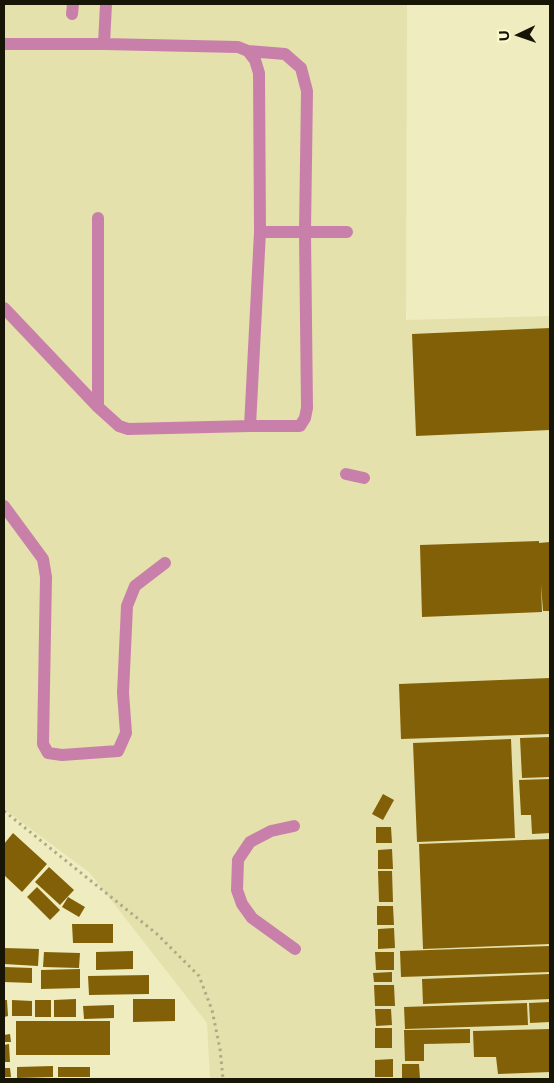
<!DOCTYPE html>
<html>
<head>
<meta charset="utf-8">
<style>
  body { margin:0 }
  #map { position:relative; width:554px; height:1083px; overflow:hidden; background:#efecbf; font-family:Montserrat,sans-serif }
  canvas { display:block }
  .frame { position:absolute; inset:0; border:5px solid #171606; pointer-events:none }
  .north { position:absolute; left:494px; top:10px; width:50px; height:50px; -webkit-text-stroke:4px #fcf9cc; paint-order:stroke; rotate:267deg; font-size:14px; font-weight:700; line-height:20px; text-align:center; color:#171606 }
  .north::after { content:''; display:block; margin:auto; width:18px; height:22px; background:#171606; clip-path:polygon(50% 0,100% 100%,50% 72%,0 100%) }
</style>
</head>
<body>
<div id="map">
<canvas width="554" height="1083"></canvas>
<div class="frame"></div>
<div class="north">U</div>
</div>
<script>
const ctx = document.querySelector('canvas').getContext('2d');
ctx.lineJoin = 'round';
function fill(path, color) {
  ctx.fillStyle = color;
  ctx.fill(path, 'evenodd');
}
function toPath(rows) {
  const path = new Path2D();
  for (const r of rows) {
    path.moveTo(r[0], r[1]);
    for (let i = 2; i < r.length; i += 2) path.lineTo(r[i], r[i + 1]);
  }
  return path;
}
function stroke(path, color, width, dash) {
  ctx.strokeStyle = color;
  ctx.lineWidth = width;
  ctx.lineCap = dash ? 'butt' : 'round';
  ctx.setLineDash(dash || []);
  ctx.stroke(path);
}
fill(toPath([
  [4,4,407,4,406,320,550,316,550,1079,210,1079,207,1023,90,873,4,809]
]), '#e5e1ad');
fill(toPath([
  [550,328,550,430,416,436,412,334],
  [539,541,539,543,550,542,550,611,543,611,541,584,542,612,422,617,420,545],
  [550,678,550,734,401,739,399,684],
  [550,737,550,777,522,778,520,738],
  [511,739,515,838,417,842,413,743],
  [550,779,550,833,532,834,531,815,521,815,519,780],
  [383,794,394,800,383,820,372,814],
  [376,827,391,827,392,843,376,843],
  [13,833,47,864,22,892,4,875,4,844],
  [550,839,550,944,423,949,419,844],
  [392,849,393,869,378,869,378,850],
  [49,867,74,890,60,905,35,882],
  [378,871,392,871,393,902,379,902],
  [37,887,60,910,50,920,27,897],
  [68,897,85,907,79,917,62,907],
  [377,906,393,906,394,925,377,925],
  [72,924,113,924,113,943,73,943],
  [394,928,395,948,378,949,378,929],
  [550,946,550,972,401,977,400,951],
  [4,948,39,949,38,966,4,964],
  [133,951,133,969,96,970,96,952],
  [44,952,80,953,79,968,43,967],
  [375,952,394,952,394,970,376,970],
  [4,967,32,968,32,983,4,982],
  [80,969,80,988,41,989,41,970],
  [392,972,392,982,374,982,373,973],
  [550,974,550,999,423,1004,422,979],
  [149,975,149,994,89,995,88,976],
  [374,985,394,985,395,1006,375,1006],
  [76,999,76,1017,54,1017,54,1000],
  [133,999,175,999,175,1021,133,1022],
  [4,1000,7,1000,8,1016,4,1017],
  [12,1000,32,1001,32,1016,12,1016],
  [35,1000,51,1000,51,1017,35,1017],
  [550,1002,550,1022,530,1023,529,1003],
  [527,1003,528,1025,405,1029,404,1007],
  [114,1005,114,1018,84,1019,83,1006],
  [375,1009,391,1009,392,1025,376,1026],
  [16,1021,110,1021,110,1055,16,1055],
  [375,1028,392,1028,392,1048,375,1048],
  [470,1029,470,1043,424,1044,424,1061,405,1061,404,1030],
  [550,1029,550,1072,498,1074,496,1057,474,1057,473,1031],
  [10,1034,11,1042,4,1042,4,1035],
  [9,1044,10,1062,4,1062,4,1045],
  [393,1059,393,1077,375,1077,375,1060],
  [402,1064,419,1064,420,1079,402,1079],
  [53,1066,53,1077,17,1078,17,1067],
  [58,1067,90,1067,90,1077,58,1077],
  [4,1068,10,1068,11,1077,4,1077]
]), '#816007');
stroke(toPath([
  [4,811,157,934,199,976,212,1010,220,1049,223,1079]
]), '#adaa86', 3, [2.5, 4]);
stroke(toPath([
  [72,14,73,4],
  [4,44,104,44,238,47,248,51,255,60,259,73,260,232,250,426],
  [104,44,106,4],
  [98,218,98,407],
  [260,232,347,232],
  [4,308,98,407,119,426,128,429,250,426,300,426,305,418,307,408,305,232,307,91,301,68,285,54,248,51],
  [346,474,364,478],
  [4,506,43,559,46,577,43,744,48,753,62,755,118,751,126,733,123,693,127,606,135,586,165,563],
  [294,826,271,831,250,842,238,860,237,890,242,904,252,918,295,949]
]), '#c880aa', 12);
</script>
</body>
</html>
